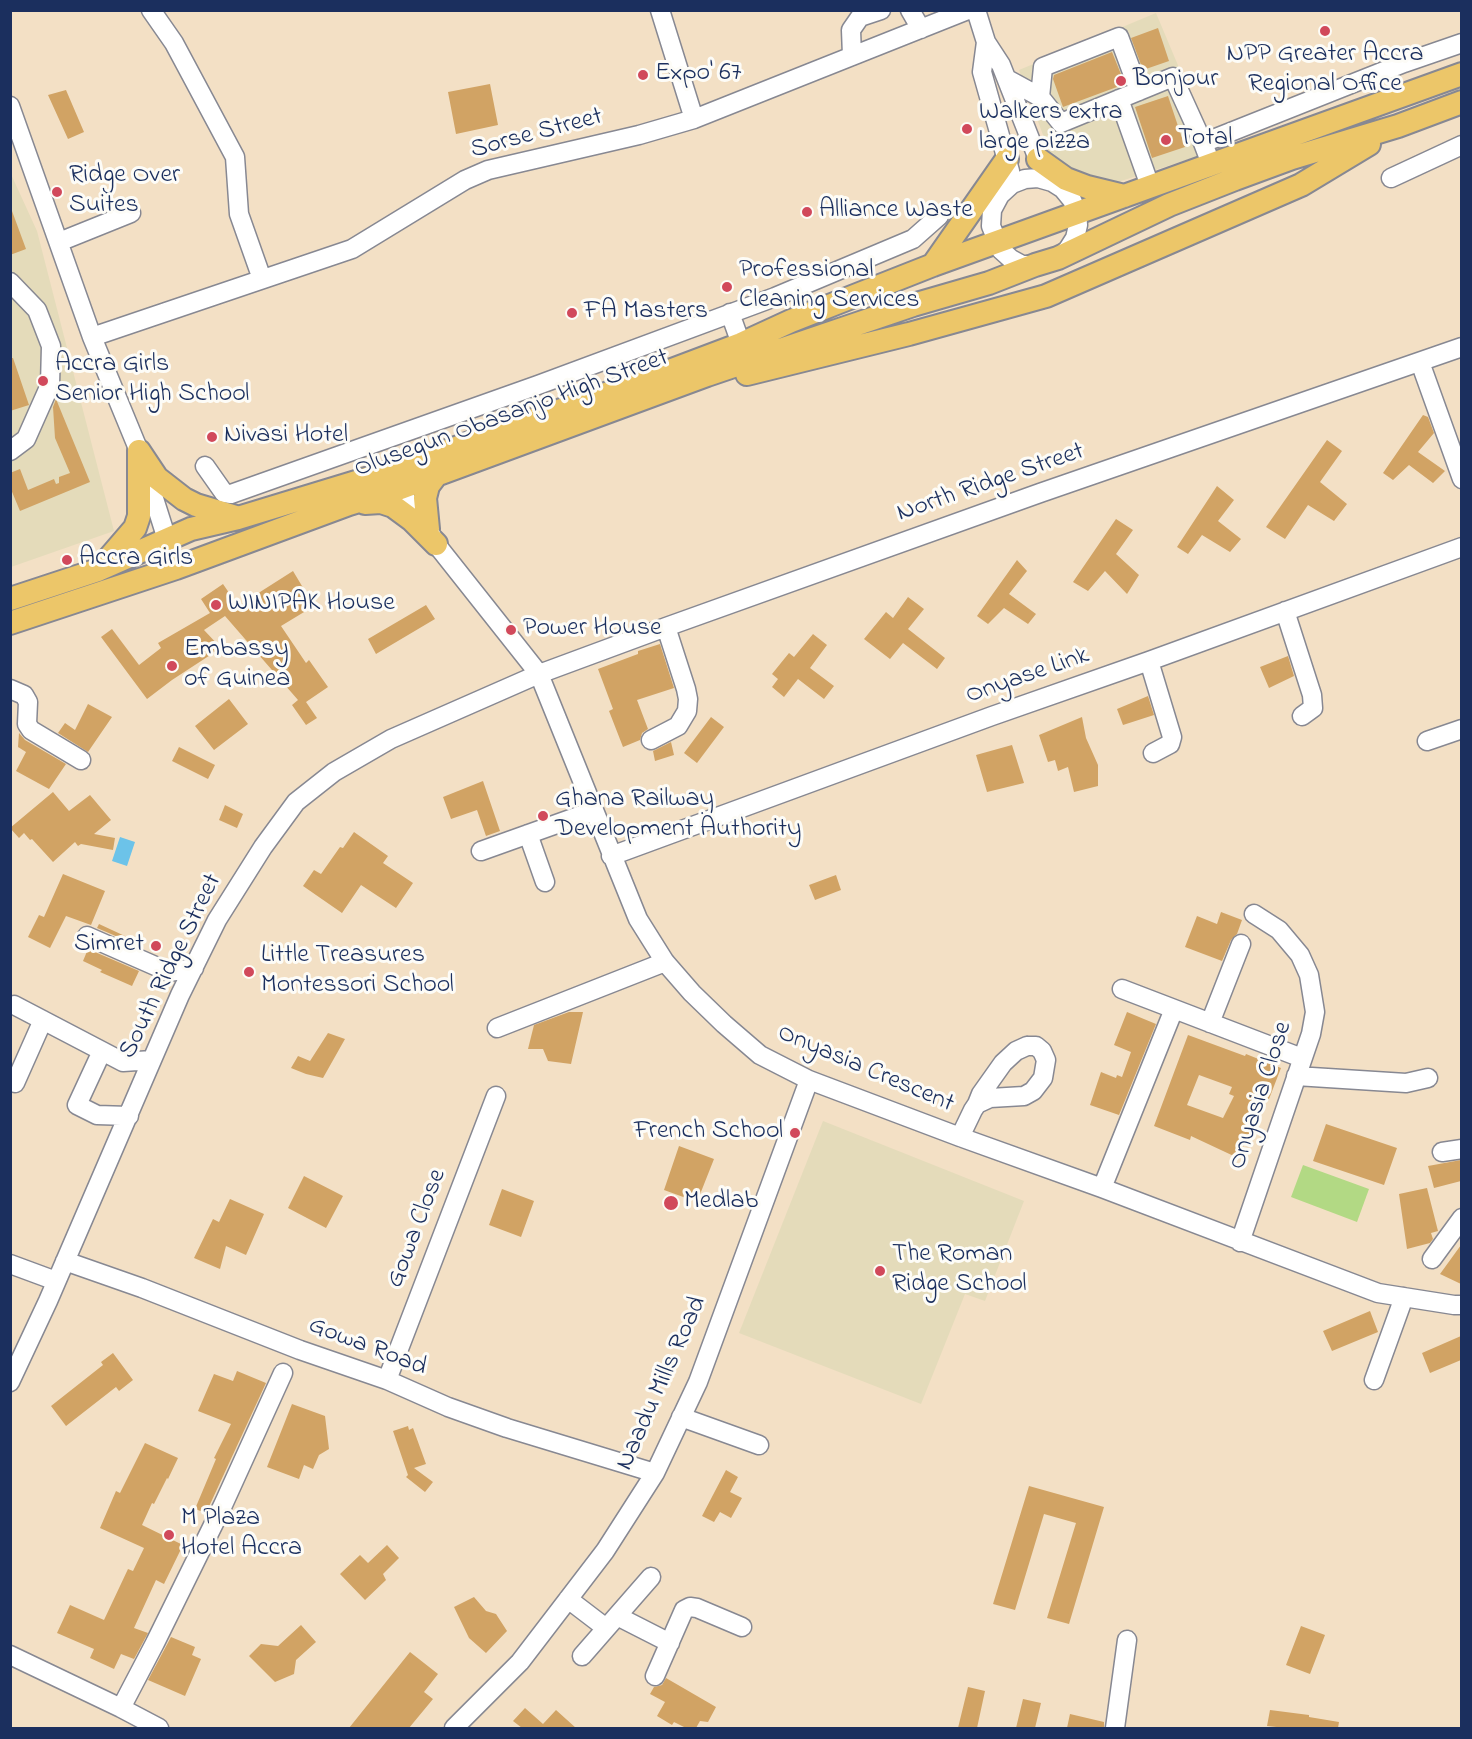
<!DOCTYPE html>
<html>
<head>
<meta charset="utf-8">
<style>
  body { margin:0 }
  #map { position:relative; width:1472px; height:1739px; overflow:hidden; background:#f3e0c5; font-family:"Indie Flower",sans-serif }
  canvas { display:block }
  .frame { position:absolute; inset:0; border:12px solid #1b2f5e; pointer-events:none }
</style>
</head>
<body>
<div id="map">
<canvas width="1472" height="1739"></canvas>
<div class="frame"></div>
</div>
<script>
const ctx = document.querySelector('canvas').getContext('2d');
ctx.lineJoin = 'round';
function fill(path, color) {
  ctx.fillStyle = color;
  ctx.fill(path, 'evenodd');
}
function toPath(rows) {
  const path = new Path2D();
  for (const r of rows) {
    path.moveTo(r[0], r[1]);
    for (let i = 2; i < r.length; i += 2) path.lineTo(r[i], r[i + 1]);
  }
  return path;
}
function stroke(path, color, width, dash) {
  ctx.strokeStyle = color;
  ctx.lineWidth = width;
  ctx.lineCap = dash ? 'butt' : 'round';
  ctx.setLineDash(dash || []);
  ctx.stroke(path);
}
function label(font, color, halo, rows, align = 'center') {
  ctx.font = font + ' "Indie Flower",sans-serif';
  ctx.lineWidth = 6;
  ctx.setLineDash([]);
  ctx.textBaseline = 'middle';
  ctx.strokeStyle = halo;
  ctx.fillStyle = color;
  for (const [text, x, y, turn = 0] of rows) {
    ctx.save();
    ctx.translate(x, y);
    ctx.rotate((+turn || 0) * Math.PI / 180);
    ctx.textAlign = isNaN(turn) ? turn : align;
    if (halo) ctx.strokeText(text, 0, 0);
    ctx.fillText(text, 0, 0);
    ctx.restore();
  }
}
fill(toPath([
  [1156,13,1214,151,1118,182,1074,177,1053,162,1019,70],
  [10,172,37,231,114,531,11,567],
  [823,1121,1024,1201,985,1301,965,1294,921,1404,739,1333]
]), '#e4dbba');
fill(toPath([
  [1303,1165,1369,1189,1357,1222,1291,1197]
]), '#b2d984');
fill(toPath([
  [120,837,135,842,127,866,112,861]
]), '#6cc3e9');
fill(toPath([
  [1158,28,1169,61,1143,70,1131,38],
  [1112,52,1125,84,1063,107,1053,79,1054,75],
  [490,84,498,125,456,134,448,92],
  [66,90,84,132,68,139,48,95],
  [1168,96,1185,147,1152,158,1135,107],
  [12,211,26,249,10,255,10,212],
  [10,358,13,358,29,405,10,411],
  [56,399,90,482,20,511,10,487,10,473,20,469,28,490,54,479,56,484,59,483,59,477,70,473,55,438,53,407],
  [1423,415,1428,417,1434,433,1418,452,1445,471,1433,483,1409,465,1393,480,1383,473],
  [1327,440,1342,451,1320,482,1347,504,1334,521,1308,505,1285,539,1266,527],
  [1217,486,1234,500,1218,521,1241,539,1230,552,1202,535,1188,554,1177,547],
  [1116,519,1133,530,1116,554,1139,575,1127,594,1105,571,1088,591,1073,582],
  [1017,560,1027,571,1009,594,1036,614,1028,624,1004,608,988,624,977,616],
  [293,571,314,606,281,626,306,663,309,660,328,687,306,702,317,718,306,725,292,705,298,700,225,616,204,630,221,648,172,680,147,699,101,637,112,629,139,665,161,648,158,643,210,613,201,599,223,584,238,606],
  [908,597,924,609,908,629,945,658,937,669,903,643,890,659,864,639,886,612,893,618],
  [426,605,435,619,376,654,368,639],
  [813,634,827,645,810,668,834,686,824,699,798,679,784,697,772,687,778,679,772,674,789,653,794,657],
  [660,644,674,688,637,700,648,729,642,733,640,740,623,747,609,711,613,709,598,669,638,654,638,651],
  [1288,656,1294,676,1269,688,1260,667],
  [1148,696,1154,715,1123,725,1117,709],
  [229,699,248,724,214,750,195,726],
  [88,704,112,717,88,752,58,733,65,723,75,730],
  [711,717,724,727,697,763,684,753],
  [1082,717,1086,738,1098,765,1098,786,1074,792,1068,767,1058,771,1055,760,1048,762,1039,735],
  [19,733,25,740,66,764,49,789,16,771,26,752,18,747],
  [671,742,674,755,655,761,653,751],
  [1012,745,1024,783,987,792,976,755],
  [179,747,215,765,208,779,172,761],
  [483,781,500,831,486,836,477,810,451,819,443,797],
  [53,792,69,811,90,795,111,820,94,834,115,838,113,850,81,844,78,846,75,842,53,862,32,839,30,840,24,833,19,838,10,828],
  [225,805,243,814,237,828,219,820],
  [354,832,388,856,383,863,413,883,396,908,361,885,342,913,303,886,314,870,321,874,340,847,343,848],
  [63,874,105,891,91,925,66,916,50,948,28,937,39,915,44,917],
  [836,875,841,890,815,900,809,885],
  [1221,912,1242,920,1237,934,1231,940,1222,961,1185,947,1197,916,1217,924],
  [99,924,140,943,139,946,97,928],
  [88,949,139,971,132,986,100,972,102,970,83,961],
  [569,1012,583,1012,571,1064,548,1061,543,1049,528,1049,534,1025],
  [1127,1012,1156,1024,1119,1115,1090,1105,1101,1072,1116,1078,1117,1075,1122,1077,1131,1052,1114,1045],
  [328,1033,345,1039,323,1078,306,1074,291,1068,298,1056,310,1061],
  [1188,1035,1245,1056,1246,1054,1281,1068,1269,1099,1265,1098,1238,1158,1191,1136,1190,1140,1154,1126],
  [1199,1075,1232,1087,1229,1094,1234,1096,1223,1118,1187,1105],
  [1326,1124,1397,1148,1384,1185,1313,1161],
  [679,1146,714,1159,697,1202,664,1190],
  [1461,1160,1461,1181,1434,1188,1428,1166],
  [304,1176,343,1196,326,1228,288,1208],
  [1427,1188,1438,1231,1431,1233,1433,1239,1430,1243,1407,1249,1399,1194],
  [502,1189,534,1201,521,1237,489,1225],
  [230,1199,264,1214,246,1255,226,1246,220,1269,194,1258,213,1219,219,1222],
  [1461,1245,1461,1284,1440,1274],
  [1370,1311,1378,1332,1332,1351,1323,1331],
  [1461,1336,1461,1360,1430,1373,1422,1353],
  [113,1353,133,1380,119,1391,116,1387,66,1426,51,1406,103,1365,101,1362],
  [237,1371,266,1383,206,1513,195,1509,216,1459,214,1458,231,1424,198,1411,214,1374,233,1381],
  [292,1404,325,1416,329,1449,319,1455,313,1469,304,1465,299,1479,267,1467],
  [408,1426,409,1430,413,1428,426,1464,414,1468,433,1482,425,1492,406,1477,408,1475,393,1431],
  [145,1443,178,1458,168,1479,167,1478,154,1504,152,1503,142,1525,183,1545,164,1584,156,1580,134,1628,148,1633,134,1659,121,1654,114,1669,90,1658,94,1649,57,1633,70,1605,104,1620,128,1569,133,1571,144,1548,100,1528,116,1491,120,1493],
  [726,1470,738,1477,730,1492,742,1498,731,1518,720,1512,714,1522,702,1516],
  [1029,1486,1104,1507,1069,1624,1047,1618,1076,1523,1044,1514,1015,1610,993,1604],
  [387,1545,399,1558,383,1574,386,1580,365,1600,340,1574,360,1555,368,1563],
  [474,1597,486,1611,496,1614,507,1631,486,1653,469,1638,454,1607],
  [301,1625,316,1642,296,1660,294,1674,275,1682,249,1656,261,1644,278,1646],
  [1301,1626,1325,1635,1310,1674,1286,1665],
  [171,1637,195,1647,192,1655,201,1659,185,1696,148,1680],
  [410,1652,438,1674,424,1692,433,1699,409,1728,349,1728],
  [666,1678,716,1707,708,1722,700,1721,696,1728,686,1728,674,1722,672,1725,657,1716,665,1702,650,1694,654,1687,662,1685],
  [968,1687,985,1691,977,1728,958,1728],
  [1023,1699,1041,1703,1035,1728,1016,1728],
  [525,1708,543,1724,556,1710,576,1728,522,1728,513,1721],
  [1270,1710,1309,1715,1309,1717,1339,1722,1338,1728,1286,1728,1267,1726],
  [1070,1714,1104,1722,1104,1728,1067,1728]
]), '#d1a364');
const minor = toPath([
  [151,10,174,43,235,157,239,214,262,279],
  [660,10,694,119],
  [910,10,921,29],
  [976,10,986,42,1001,65,1038,159,1045,170],
  [986,42,982,72,1010,171],
  [852,56,851,30,860,17,881,10],
  [1007,79,1040,97,1061,123,1173,77,1203,143],
  [1040,97,1043,67,1119,37,1139,91],
  [1119,99,1150,186],
  [10,106,92,337,139,451,176,568],
  [1211,164,1203,143,1404,63,1462,43],
  [1391,178,1462,145],
  [59,242,131,213],
  [1035,265,1022,265,1011,259,1001,250,991,226,992,210,1000,195,1012,184,1025,179,1038,178,1052,182,1063,189,1072,200,1077,212,1078,225,1075,238,1068,249,1062,255],
  [10,282,37,310,51,346,50,385,26,439,10,451],
  [730,313,741,344],
  [92,337,352,249,465,180,488,170,639,135,694,119,968,10],
  [1420,362,1462,479],
  [205,466,224,493,231,494,538,385,775,297,913,239,939,216],
  [392,477,398,489,428,529,436,544,539,674,638,919,665,962,692,993,724,1024,760,1055,809,1080,960,1137,1102,1188,1378,1293,1454,1305,1462,1305],
  [1285,611,1312,695,1313,708,1302,716],
  [1149,661,1172,737,1170,744,1153,753],
  [10,689,24,695,28,702,27,724,31,730,81,760],
  [651,740,678,726,687,711,688,699,686,689,666,627],
  [1427,741,1462,729],
  [528,834,545,882],
  [481,851,593,811],
  [611,856,992,716,1149,661,1462,547],
  [87,936,169,972,194,968],
  [1122,989,1302,1058],
  [14,1005,123,1062,152,1060],
  [1210,1023,1241,944],
  [497,1028,665,962],
  [1027,1046,1036,1046,1042,1051,1046,1060,1043,1078,1033,1091,1024,1096,990,1098,977,1104,981,1094,1003,1063,1016,1051,1027,1046],
  [102,1051,77,1105,97,1115,129,1116],
  [1296,1076,1406,1083,1428,1078],
  [15,1083,43,1020],
  [960,1137,973,1110,977,1104],
  [1442,1152,1462,1149],
  [1102,1188,1174,1009],
  [1240,1242,1311,1034,1315,1012,1309,975,1300,955,1279,930,1254,914],
  [1432,1259,1462,1218],
  [65,1261,142,1288,300,1350,387,1380,448,1407,507,1428,655,1473],
  [10,1264,56,1281],
  [387,1380,496,1096],
  [1374,1380,1404,1297],
  [10,1382,48,1301,180,995,217,920,263,847,296,802,334,772,391,739,539,674,666,627,1040,493,1462,347],
  [681,1417,759,1445],
  [568,1599,606,1628],
  [617,1616,670,1643],
  [10,1655,121,1708,159,1728],
  [582,1656,651,1577],
  [655,1676,684,1610,690,1607,697,1608,742,1627],
  [121,1708,155,1643,223,1505,283,1373],
  [454,1728,520,1662,605,1551,655,1473,698,1382,809,1080],
  [1115,1728,1127,1640]
]);
const major = toPath([
  [1038,159,1066,179,1087,187,1124,196],
  [933,265,1007,159],
  [747,374,909,334,1046,296,1301,185,1369,144],
  [139,451,157,478,184,499,196,505,236,517],
  [365,503,381,502,393,506,412,520,436,544],
  [428,529,425,498,428,486,437,474],
  [104,564,135,528,139,516,139,451],
  [10,599,98,570,191,529,238,518,389,472,664,373,741,344,791,321,933,265,1462,74],
  [10,623,176,568,349,504,398,489,707,375,913,305,989,283,1035,265,1058,258,1169,205,1235,179,1292,158,1398,126,1462,102]
]);
stroke(minor, '#878892', 21);
stroke(major, '#878892', 26);
stroke(minor, '#fff', 18);
stroke(major, '#ecc669', 22);
for (const [x, y, r, color] of [
  [1325,31,6,"#d1495b"],
  [643,75,6,"#d1495b"],
  [1121,81,6,"#d1495b"],
  [967,129,6,"#d1495b"],
  [1166,140,6,"#d1495b"],
  [57,192,6,"#d1495b"],
  [807,212,6,"#d1495b"],
  [727,287,6,"#d1495b"],
  [572,313,6,"#d1495b"],
  [43,381,6,"#d1495b"],
  [212,437,6,"#d1495b"],
  [67,560,6,"#d1495b"],
  [216,605,6,"#d1495b"],
  [511,630,6,"#d1495b"],
  [172,666,6,"#d1495b"],
  [543,816,6,"#d1495b"],
  [156,946,6,"#d1495b"],
  [249,972,6,"#d1495b"],
  [795,1133,6,"#d1495b"],
  [671,1203,8,"#d1495b"],
  [880,1271,6,"#d1495b"],
  [169,1535,6,"#d1495b"]
]) {
  const dot = new Path2D();
  dot.arc(x, y, r, 0, 2 * Math.PI);
  ctx.fillStyle = color;
  ctx.fill(dot);
  stroke(dot, '#fdfcf7', 2);
}
label('26px', '#1b2f5e', '#fdfcf7', [
  ["NPP Greater Accra",1325,56,"center"],
  ["Regional Office",1325,86,"center"],
  ["Expo' 67",655,75],
  ["Bonjour",1133,81],
  ["Walkers extra",979,114],
  ["large pizza",979,144],
  ["Total",1178,140],
  ["Ridge Over",69,177],
  ["Suites",69,207],
  ["Alliance Waste",819,212],
  ["Professional",739,272],
  ["Cleaning Services",739,302],
  ["FA Masters",584,313],
  ["Accra Girls",55,366],
  ["Senior High School",55,396],
  ["Nivasi Hotel",224,437],
  ["Accra Girls",79,560],
  ["WINIPAK House",228,605],
  ["Power House",523,630],
  ["Embassy",184,651],
  ["of Guinea",184,681],
  ["Ghana Railway",555,801],
  ["Development Authority",555,831],
  ["Simret",144,946,"right"],
  ["Little Treasures",261,957],
  ["Montessori School",261,987],
  ["French School",783,1133,"right"],
  ["Medlab",684,1203],
  ["The Roman",892,1256],
  ["Ridge School",892,1286],
  ["M Plaza",181,1520],
  ["Hotel Accra",181,1550]
], 'left');
label('26px', '#1b2f5e', '#fdfcf7', [
  ["Sorse Street",537,135,-15],
  ["Olusegun Obasanjo High Street",512,415,-20],
  ["North Ridge Street",991,484,-19],
  ["Onyase Link",1028,677,-19],
  ["South Ridge Street",172,967,-64],
  ["Onyasia Crescent",865,1070,23],
  ["Onyasia Close",1262,1096,-72],
  ["Gowa Close",418,1229,-69],
  ["Gowa Road",367,1348,21],
  ["Naadu Mills Road",663,1384,-66]
]);
</script>
</body>
</html>
